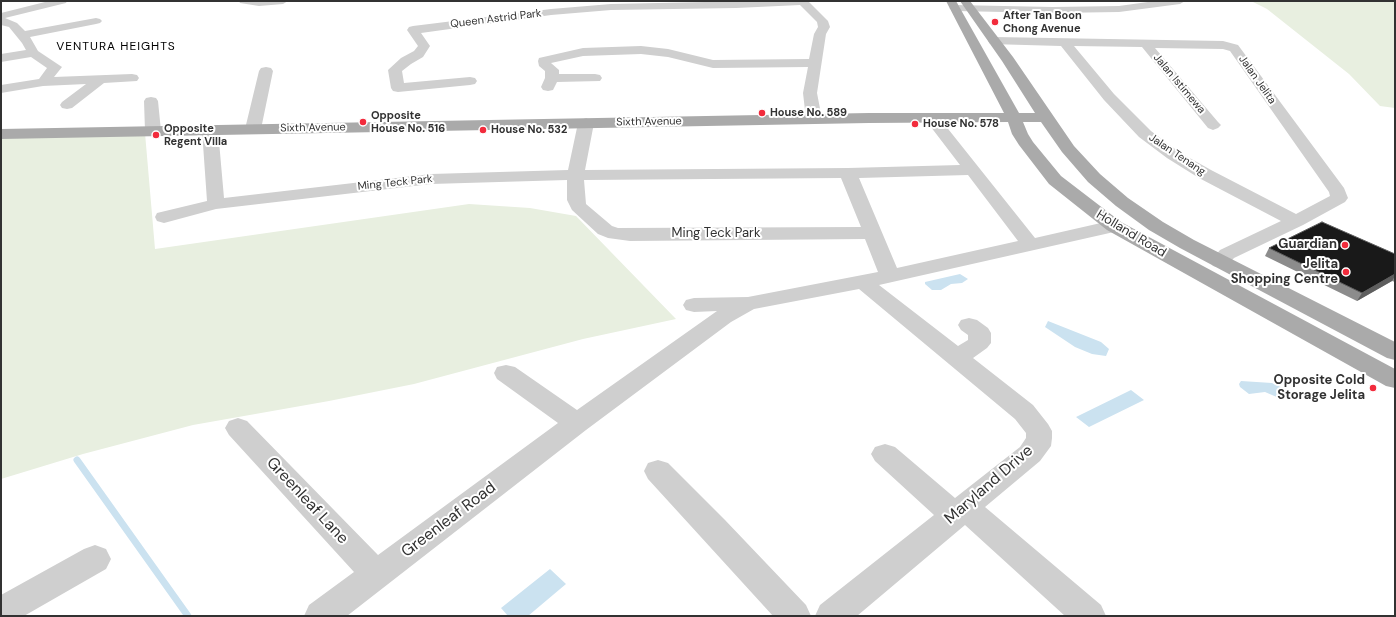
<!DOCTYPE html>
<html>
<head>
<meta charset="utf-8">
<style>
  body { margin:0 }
  #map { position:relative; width:1396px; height:617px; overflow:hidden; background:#fff; font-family:"DM Sans",sans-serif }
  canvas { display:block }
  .frame { position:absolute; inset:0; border:2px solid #323232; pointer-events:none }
</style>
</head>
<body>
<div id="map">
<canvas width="1396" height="617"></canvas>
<div class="frame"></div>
</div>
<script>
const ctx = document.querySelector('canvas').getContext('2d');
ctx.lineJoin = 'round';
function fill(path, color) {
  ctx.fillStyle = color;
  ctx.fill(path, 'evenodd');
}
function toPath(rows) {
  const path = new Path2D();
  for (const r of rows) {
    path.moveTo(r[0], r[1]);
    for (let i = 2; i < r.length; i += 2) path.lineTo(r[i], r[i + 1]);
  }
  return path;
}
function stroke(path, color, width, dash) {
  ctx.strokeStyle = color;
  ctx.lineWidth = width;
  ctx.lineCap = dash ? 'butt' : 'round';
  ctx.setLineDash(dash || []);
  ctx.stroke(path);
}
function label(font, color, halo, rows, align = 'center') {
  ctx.font = font + ' "DM Sans",sans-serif';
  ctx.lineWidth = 4;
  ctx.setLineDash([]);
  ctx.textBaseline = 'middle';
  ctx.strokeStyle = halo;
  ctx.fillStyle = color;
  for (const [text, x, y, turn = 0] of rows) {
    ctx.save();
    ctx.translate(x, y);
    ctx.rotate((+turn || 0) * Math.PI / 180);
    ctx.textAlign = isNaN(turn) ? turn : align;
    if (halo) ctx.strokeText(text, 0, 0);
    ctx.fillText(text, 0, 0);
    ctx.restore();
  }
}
fill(toPath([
  [1251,1,1395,1,1395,108,1380,106,1349,74,1267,9],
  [145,133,155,249,469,204,530,208,576,216,676,319,583,339,414,384,329,401,193,425,83,454,1,479,1,137]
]), '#e8efe0');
fill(toPath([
  [960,274,968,279,962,283,951,284,941,290,932,290,925,284,925,282],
  [1048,321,1101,342,1109,349,1106,356,1092,354,1075,347,1045,327],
  [1241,381,1272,383,1287,390,1291,395,1287,398,1279,398,1265,392,1249,394,1240,387,1239,384],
  [1131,390,1144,400,1089,427,1076,417],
  [550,569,566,584,528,616,508,616,501,608]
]), '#cbe2f0');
stroke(toPath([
  [77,460,188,616]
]), '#cbe2f0', 7);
fill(toPath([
  [49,1,67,1,66,3,5,18,17,23,25,31,96,18,100,19,102,21,100,23,96,24,30,37,38,51,62,67,54,77,132,74,137,75,139,78,137,81,104,83,72,108,67,109,62,108,60,105,62,102,86,84,43,86,1,93,1,85,39,79,47,68,31,57,1,62,1,54,26,50,22,43,9,27,1,25,1,13,49,1],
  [239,1,288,1,283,4,259,6,240,3,239,1],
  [752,1,808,1,828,21,830,27,826,34,817,93,822,119,819,122,814,124,809,122,806,119,803,93,808,67,713,68,668,57,641,54,583,56,551,63,559,70,559,74,595,74,600,75,602,78,600,81,557,82,553,90,548,91,543,90,541,87,545,78,545,71,539,66,538,61,539,58,583,48,641,46,668,49,713,60,809,59,814,34,818,27,817,22,800,5,736,8,611,10,551,15,421,33,430,46,423,57,411,64,402,71,404,83,470,77,475,78,477,81,475,84,470,85,398,92,393,91,391,88,388,70,401,58,414,51,418,46,407,30,409,27,413,26,551,9,611,4,752,1],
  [1155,1,1185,1,1180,4,1119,12,1053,13,955,11,949,8,955,5,1053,7,1119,6,1155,1],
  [994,37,1223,41,1238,45,1344,188,1348,198,1345,202,1303,225,1234,258,1227,266,1220,268,1213,266,1210,262,1220,250,1281,221,1199,178,1167,158,1139,137,1104,100,1061,46,990,44,988,41,990,38,994,37],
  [1074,46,1142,47,1208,128,1213,130,1218,128,1221,125,1218,122,1155,48,1223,49,1230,51,1329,192,1330,196,1296,214,1211,170,1179,152,1151,131,1114,94,1074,46],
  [266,67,271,68,273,71,261,129,258,132,253,134,248,132,245,129,259,71,261,68,266,67],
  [151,97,156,98,158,101,161,131,158,134,153,136,148,134,145,131,144,101,146,98,151,97],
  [932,113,937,115,1035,238,1114,220,1121,222,1123,226,1121,230,1114,232,879,285,958,346,968,340,968,335,961,330,958,325,961,320,969,318,977,320,988,328,991,333,991,343,987,348,973,358,1033,405,1048,424,1052,431,1052,438,1051,446,1040,461,985,507,1101,605,1106,616,1065,616,965,525,857,616,815,616,820,605,934,515,875,461,871,454,875,447,885,444,895,447,955,498,1020,447,1026,438,1026,433,1015,419,859,289,754,309,731,322,586,430,347,616,304,616,309,605,354,572,229,435,225,428,229,421,238,418,247,421,378,555,558,423,497,379,494,373,497,367,506,365,515,367,577,410,717,311,694,312,686,310,683,305,686,300,694,298,748,297,878,272,865,239,630,241,608,238,598,234,572,210,567,200,567,180,431,184,216,209,164,223,157,221,155,217,157,213,207,201,202,130,205,127,210,125,215,127,218,130,224,198,431,174,568,170,578,123,581,120,586,118,591,120,594,123,585,170,848,168,960,165,924,118,927,115,932,113],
  [968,175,1018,241,897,268,859,178,968,175],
  [841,178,861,227,618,228,612,226,586,204,584,180,841,178],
  [658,460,668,463,725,520,806,605,811,616,773,616,648,479,644,471,648,463,658,460],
  [95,545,106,549,111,559,106,569,24,616,1,616,1,595,84,549,95,545]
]), '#cfcfcf');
fill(toPath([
  [946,1,956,1,1019,113,1035,113,1002,61,960,1,970,1,1013,57,1074,146,1100,174,1128,198,1163,222,1194,240,1395,342,1395,360,1387,358,1180,248,1149,230,1116,206,1088,182,1062,152,1041,122,1023,122,1028,134,1033,142,1061,176,1121,222,1395,369,1395,388,1386,386,1107,230,1049,184,1019,145,1012,134,1008,122,869,123,1,139,1,129,869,113,1004,113,946,1]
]), '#aaa');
fill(toPath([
  [1269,248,1395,254,1395,282,1392,281,1357,301,1265,256]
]), '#8c8c8c');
fill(toPath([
  [1395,274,1395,276,1392,281,1357,301,1362,293]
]), '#5e5e5e');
const building = toPath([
  [1322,222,1395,254,1395,274,1362,293,1269,248,1322,222]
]);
fill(building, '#191919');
stroke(building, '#5e5e5e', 1);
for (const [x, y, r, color] of [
  [995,22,4,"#f22b3c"],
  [762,113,4,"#f22b3c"],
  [363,122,4,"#f22b3c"],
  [915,124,4,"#f22b3c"],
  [483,130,4,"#f22b3c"],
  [156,135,4,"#f22b3c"],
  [1345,245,4,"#f22b3c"],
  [1346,272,4,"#f22b3c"],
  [1373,388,4,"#f22b3c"]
]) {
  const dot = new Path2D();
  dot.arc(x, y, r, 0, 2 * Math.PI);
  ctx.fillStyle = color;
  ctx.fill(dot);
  stroke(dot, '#fff', 1.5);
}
label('bold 11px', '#323232', '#fff', [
  ["After Tan Boon",1003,16],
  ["Chong Avenue",1003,29],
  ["House No. 589",770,113],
  ["Opposite",371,116],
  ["House No. 516",371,129],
  ["House No. 578",923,124],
  ["Opposite",164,129],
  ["Regent Villa",164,142],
  ["House No. 532",491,130]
], 'left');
label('11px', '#323232', '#fff', [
  ["Queen Astrid Park",496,19,-7],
  ["Jalan Jelita",1257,80,55],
  ["Jalan Istimewa",1179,84,50],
  ["Sixth Avenue",649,122,-1],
  ["Sixth Avenue",313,128,-1],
  ["Jalan Tenang",1177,155,34],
  ["Ming Teck Park",395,183,-6]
]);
ctx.letterSpacing = '1px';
label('12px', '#000', '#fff', [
  ["VENTURA HEIGHTS",116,47]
]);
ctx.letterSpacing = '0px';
label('13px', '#323232', '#fff', [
  ["Ming Teck Park",716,234],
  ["Holland Road",1131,234,31]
]);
label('bold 13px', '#323232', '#fff', [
  ["Guardian",1337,245],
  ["Jelita",1338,265],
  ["Shopping Centre",1338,280],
  ["Opposite Cold",1365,381],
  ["Storage Jelita",1365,396]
], 'right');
label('16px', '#323232', '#fff', [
  ["Maryland Drive",989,485,-41],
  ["Greenleaf Lane",307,501,47],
  ["Greenleaf Road",449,520,-37]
]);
</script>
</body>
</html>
